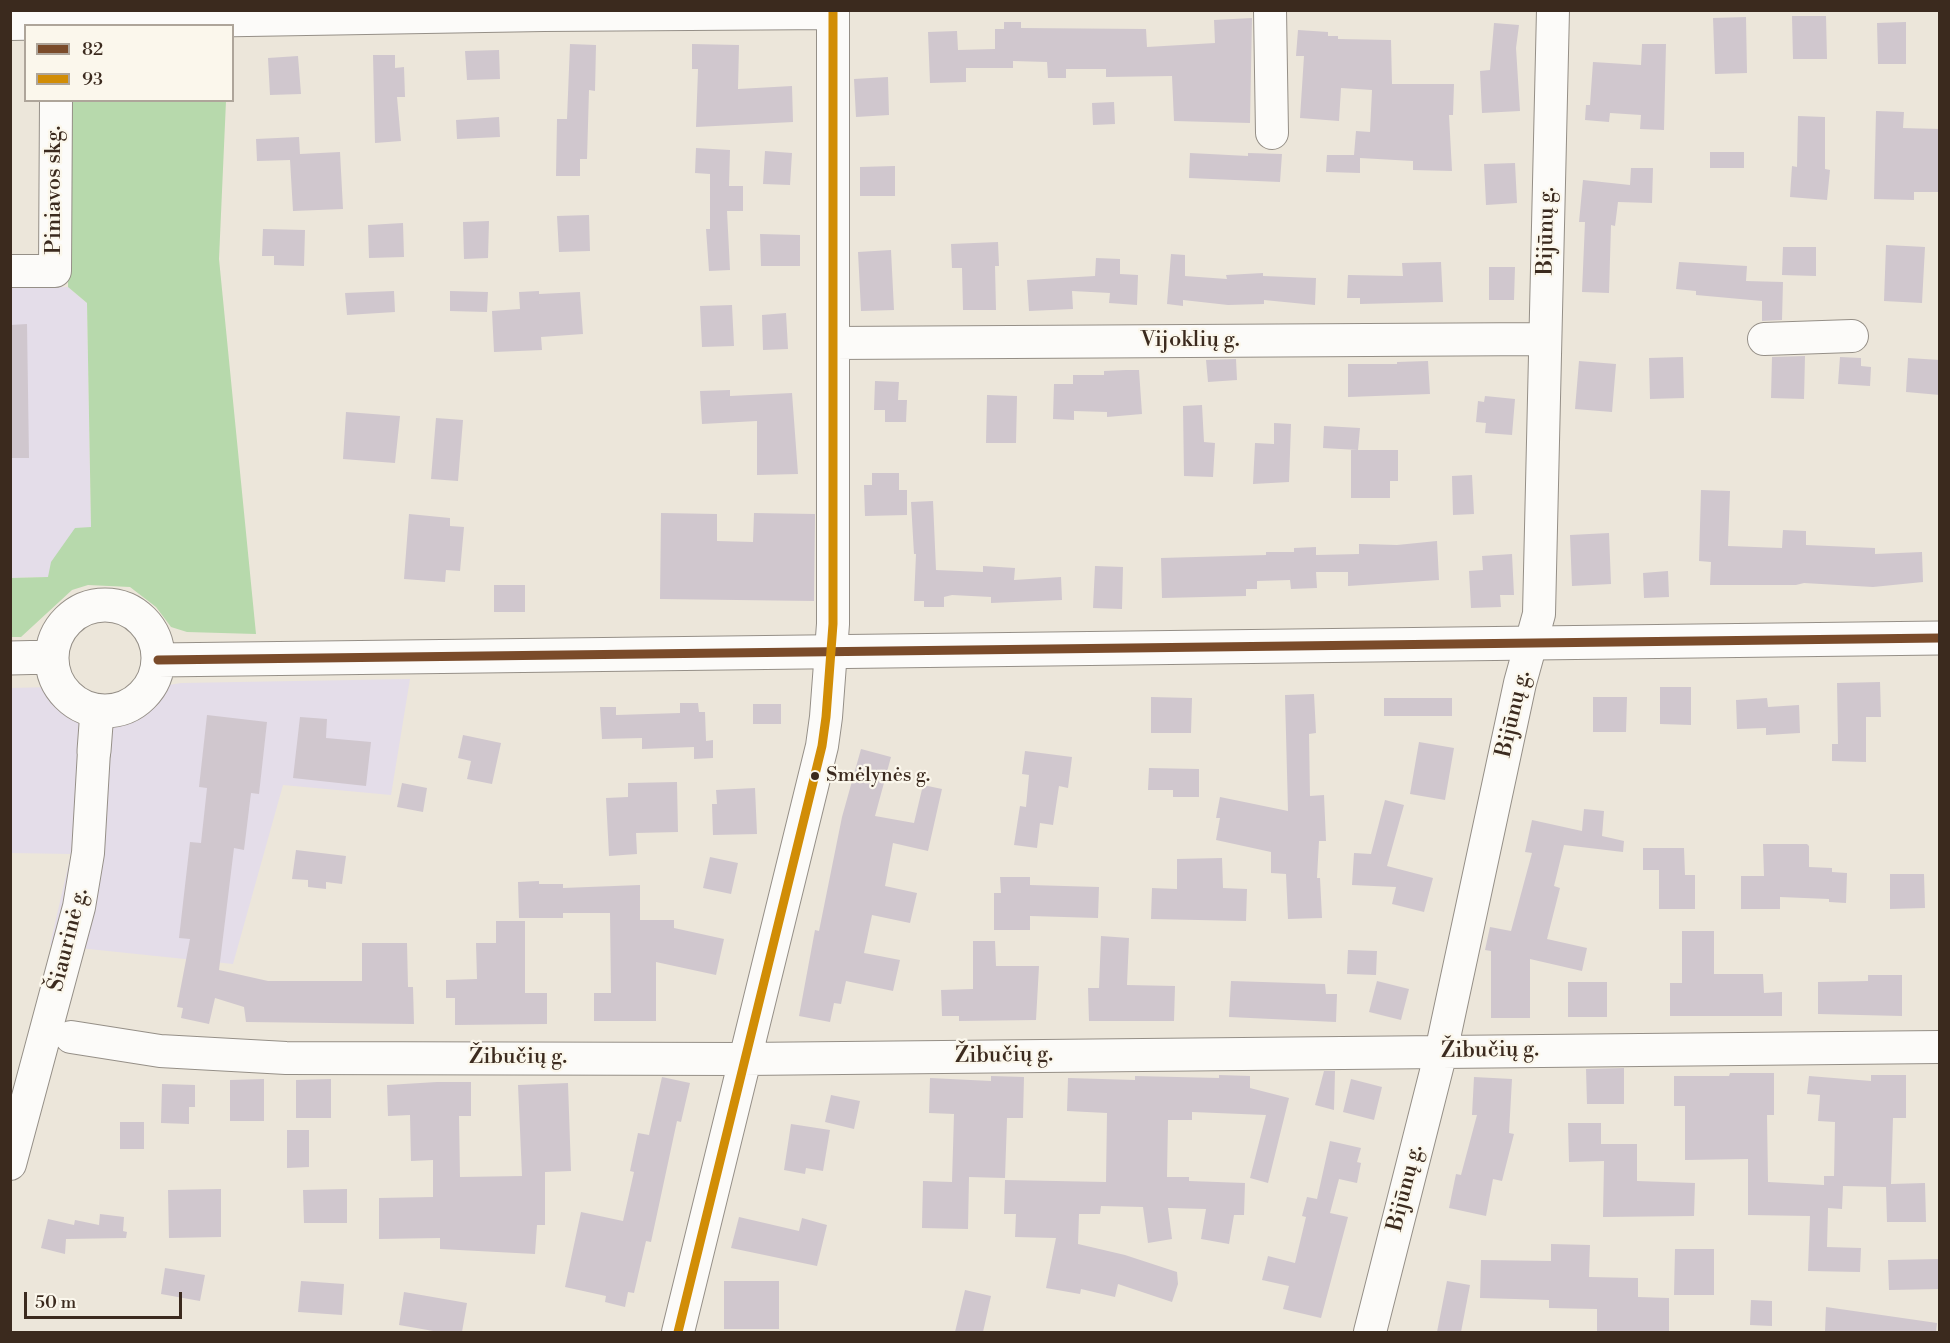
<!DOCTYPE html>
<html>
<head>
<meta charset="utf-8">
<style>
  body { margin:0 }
  #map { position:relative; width:1950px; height:1343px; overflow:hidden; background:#ece6da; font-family:"Libre Bodoni",serif }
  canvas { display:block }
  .frame { position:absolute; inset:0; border:12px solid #3b2a1e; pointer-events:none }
  .legend { position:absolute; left:24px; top:24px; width:210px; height:78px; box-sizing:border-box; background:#fbf7ec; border:2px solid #aea59a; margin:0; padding:8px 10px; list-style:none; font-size:18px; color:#3b2a1e }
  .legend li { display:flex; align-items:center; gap:12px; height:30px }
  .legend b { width:30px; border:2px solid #aea59a }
  .scale { position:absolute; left:24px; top:1292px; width:158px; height:27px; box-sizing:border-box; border:3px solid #3b2a1e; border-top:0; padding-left:8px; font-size:18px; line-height:21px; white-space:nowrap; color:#3b2a1e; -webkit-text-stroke:4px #fbf7ec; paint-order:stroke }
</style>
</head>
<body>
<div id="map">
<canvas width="1950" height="1343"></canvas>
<div class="frame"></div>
<ul class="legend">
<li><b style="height:8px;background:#7a4b2a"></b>82</li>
<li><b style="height:8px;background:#d18d06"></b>93</li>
</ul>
<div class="scale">50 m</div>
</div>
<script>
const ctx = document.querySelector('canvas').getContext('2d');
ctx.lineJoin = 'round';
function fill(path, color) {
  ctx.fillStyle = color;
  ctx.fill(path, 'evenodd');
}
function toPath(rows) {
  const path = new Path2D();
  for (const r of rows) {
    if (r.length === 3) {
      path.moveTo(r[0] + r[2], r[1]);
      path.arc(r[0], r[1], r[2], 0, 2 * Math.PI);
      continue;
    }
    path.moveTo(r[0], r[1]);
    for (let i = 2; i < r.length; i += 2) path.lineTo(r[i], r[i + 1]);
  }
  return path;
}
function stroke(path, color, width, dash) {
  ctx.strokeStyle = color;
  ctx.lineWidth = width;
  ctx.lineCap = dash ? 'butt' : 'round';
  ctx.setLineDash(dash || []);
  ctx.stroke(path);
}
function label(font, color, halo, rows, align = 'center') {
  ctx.font = font + ' "Libre Bodoni",serif';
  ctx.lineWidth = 4.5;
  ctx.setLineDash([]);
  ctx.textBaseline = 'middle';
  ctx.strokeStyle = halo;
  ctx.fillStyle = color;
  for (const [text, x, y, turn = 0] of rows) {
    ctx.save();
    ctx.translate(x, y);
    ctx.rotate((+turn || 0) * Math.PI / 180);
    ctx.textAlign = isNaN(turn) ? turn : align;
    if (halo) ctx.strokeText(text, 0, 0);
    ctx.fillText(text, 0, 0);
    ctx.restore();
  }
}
fill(toPath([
  [68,287,87,303,91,527,48,577,11,578,10,288],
  [410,679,391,795,283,785,233,964,50,945,71,854,11,853,10,688,52,687,74,712,80,724,118,726,130,709,147,696,163,686,181,683]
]), '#e4dde9');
fill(toPath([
  [67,101,226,101,219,259,256,634,187,632,171,627,156,607,130,587,88,585,72,590,21,637,11,637,10,578,48,577,51,562,75,528,91,527,87,303,68,287]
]), '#b7d9ac');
fill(toPath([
  [1792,16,1826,16,1827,59,1793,59],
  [1746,17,1747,73,1715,74,1713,18],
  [1252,18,1250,123,1174,121,1172,76,1106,77,1106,69,1066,69,1066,78,1048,78,1047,62,1013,61,1013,68,966,68,966,82,930,83,928,32,957,31,958,50,995,49,995,29,1004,29,1004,22,1021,22,1021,28,1146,29,1147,47,1215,43,1214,20],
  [1906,22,1906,64,1878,64,1877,23],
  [1494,23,1519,25,1516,48,1520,111,1482,113,1480,71,1490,70],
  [1298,30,1328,32,1328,36,1338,36,1338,39,1391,40,1392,84,1454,84,1453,115,1449,115,1452,171,1413,170,1413,161,1360,158,1360,173,1326,172,1327,155,1354,155,1356,131,1370,132,1372,90,1341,88,1339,121,1300,118,1304,56,1296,56],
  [570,44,596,45,595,91,589,90,587,159,580,159,580,176,556,176,557,119,567,119],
  [692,44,739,45,738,89,792,86,793,122,696,127,698,69,692,69],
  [1642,44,1666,44,1664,130,1640,129,1641,115,1610,113,1609,122,1585,120,1586,105,1590,105,1593,62,1641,65],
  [499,50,500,79,467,80,465,51],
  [373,55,395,55,395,68,404,67,405,97,397,97,401,141,375,143],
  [298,56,301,94,270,95,268,58],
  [888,77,889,115,856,117,854,79],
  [1114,102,1115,124,1093,125,1092,103],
  [1876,111,1904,112,1903,128,1940,129,1940,192,1914,192,1914,200,1874,199],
  [1798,116,1825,117,1825,169,1830,170,1827,200,1790,197,1792,166,1797,167],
  [499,117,500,137,457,139,456,120],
  [299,137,300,154,340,152,343,209,293,211,290,160,257,161,256,139],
  [696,148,730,150,729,186,743,186,743,211,727,211,730,270,709,271,706,229,710,229,710,174,695,173],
  [765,151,792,153,790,185,763,184],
  [1710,152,1744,152,1744,168,1710,168],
  [1190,153,1248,156,1248,153,1282,154,1280,182,1189,178],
  [1515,163,1517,203,1486,205,1484,164],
  [895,166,895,196,860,196,860,167],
  [1631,168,1653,168,1652,203,1618,202,1615,226,1611,225,1609,293,1582,292,1585,222,1579,222,1583,180,1630,185],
  [589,215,590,251,559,252,557,216],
  [489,221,488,258,464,259,463,222],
  [403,223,404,257,369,258,368,225],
  [263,229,305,230,304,266,274,265,274,256,262,256],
  [760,234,800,235,800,266,761,266],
  [998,242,999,266,995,266,996,310,963,310,962,268,952,268,951,244],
  [1886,245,1925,247,1922,303,1884,301],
  [1783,247,1816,247,1816,276,1782,275],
  [891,250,894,310,861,311,858,252],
  [1171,254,1185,255,1185,276,1227,279,1226,275,1263,273,1263,276,1316,278,1315,305,1264,300,1264,304,1228,305,1183,300,1183,306,1167,304],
  [1096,258,1120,259,1120,274,1138,275,1137,305,1109,303,1110,293,1072,291,1073,309,1029,311,1027,280,1095,276],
  [1441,262,1443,302,1360,304,1360,298,1347,298,1348,275,1403,276,1402,263],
  [1679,262,1747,266,1746,281,1783,282,1782,320,1762,321,1762,301,1696,295,1696,291,1676,289],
  [1489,267,1515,267,1514,300,1489,300],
  [394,291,395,312,347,315,345,293],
  [450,291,488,292,487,312,450,311],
  [539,291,539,294,580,292,583,334,541,337,542,350,494,352,492,311,520,309,519,292],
  [732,305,734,346,702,347,700,306],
  [786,313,788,349,763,350,762,315],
  [27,324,29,458,10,458,10,325],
  [1805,356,1804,399,1771,398,1772,357],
  [1683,357,1684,398,1650,399,1649,358],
  [1840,357,1861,358,1861,366,1871,367,1870,386,1838,384],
  [1908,358,1940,360,1940,395,1906,392],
  [1236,359,1237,380,1208,382,1206,360],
  [1428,361,1430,394,1348,397,1348,364,1397,364,1397,362],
  [1579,361,1616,364,1612,412,1575,409],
  [1126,370,1139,370,1142,414,1107,417,1107,412,1074,411,1074,420,1053,419,1054,384,1073,384,1073,375,1104,375,1104,371],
  [875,381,899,382,898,400,907,400,906,422,885,422,885,410,874,410],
  [730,390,730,396,792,393,798,474,757,475,757,421,702,424,700,391],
  [987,395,1017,396,1016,443,986,443],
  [1485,396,1515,399,1512,435,1485,433,1486,423,1476,422,1478,401,1484,402],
  [1202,405,1204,442,1215,443,1213,477,1184,476,1183,406],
  [346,412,400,416,395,463,343,459],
  [436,418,463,420,458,481,431,479],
  [1274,423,1291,424,1289,482,1253,484,1255,443,1274,444],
  [1324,426,1360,428,1358,450,1323,448],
  [1351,450,1398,450,1398,481,1390,481,1390,498,1351,498],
  [872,473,899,473,899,490,907,490,907,515,865,516,864,485,872,485],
  [1472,475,1474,514,1453,515,1452,476],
  [1701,490,1730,491,1728,546,1782,548,1783,530,1806,531,1806,545,1875,548,1875,554,1922,552,1923,582,1873,587,1804,583,1796,585,1710,585,1711,562,1699,561],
  [933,501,936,570,983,572,983,566,1015,568,1014,580,1061,577,1062,600,991,603,991,597,952,595,944,597,944,607,924,607,924,601,914,601,916,554,914,554,911,502],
  [661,513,717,514,717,541,753,542,754,513,815,514,814,601,660,599],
  [409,514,450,518,450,526,464,527,460,571,446,570,445,582,404,579],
  [1609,533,1611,584,1572,586,1570,535],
  [1437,541,1439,580,1348,586,1348,572,1316,572,1317,588,1291,589,1290,580,1257,581,1257,589,1246,589,1246,596,1162,598,1161,558,1266,555,1266,552,1294,552,1294,548,1316,547,1316,555,1359,554,1359,544,1397,545],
  [1512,554,1514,595,1500,595,1501,607,1471,608,1469,571,1483,570,1482,556],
  [1095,566,1123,567,1122,609,1093,608],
  [1668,571,1669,597,1644,598,1643,573],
  [494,585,525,585,525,612,494,612],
  [1880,682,1881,717,1866,717,1866,762,1832,761,1832,744,1838,744,1837,683],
  [1660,687,1691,687,1691,725,1660,724],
  [1314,694,1316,733,1309,734,1310,796,1324,795,1326,841,1319,841,1317,878,1320,878,1322,918,1288,919,1286,874,1271,873,1271,852,1216,840,1220,818,1216,818,1220,797,1288,811,1285,695],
  [1151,697,1192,698,1191,733,1151,733],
  [1593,697,1627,697,1626,732,1593,732],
  [1384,698,1452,698,1452,716,1384,716],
  [1767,698,1768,707,1799,705,1800,733,1766,735,1766,728,1737,729,1736,700],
  [680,703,698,703,699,712,705,712,706,741,713,740,713,758,694,759,694,747,642,749,642,738,602,739,600,707,616,707,616,715,680,713],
  [753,704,781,704,781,724,753,724],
  [207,715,267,722,259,794,251,793,244,850,234,848,219,970,268,981,362,981,362,943,407,943,408,987,413,987,414,1024,246,1022,244,1007,215,998,209,1024,181,1018,183,1008,177,1007,190,939,179,938,190,842,201,843,207,788,199,787],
  [300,717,327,719,326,738,371,742,366,786,293,778],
  [463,735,501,743,492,784,467,779,471,761,458,758],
  [1419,742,1454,748,1445,800,1410,794],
  [861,749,891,757,875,816,914,823,923,785,942,789,928,851,893,843,885,886,917,893,910,923,872,915,864,953,900,960,893,991,846,981,841,1004,834,1003,830,1022,799,1016,815,930,819,931,842,817],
  [1025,751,1072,757,1068,788,1059,786,1053,825,1040,823,1037,848,1014,845,1020,806,1026,807,1029,775,1022,774],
  [1149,768,1199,769,1199,797,1173,797,1173,790,1148,790],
  [677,782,678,832,636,833,637,854,609,856,606,798,628,797,628,783],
  [402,783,427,788,423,812,397,807],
  [755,788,757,834,713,835,712,804,717,804,716,790],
  [1385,800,1404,805,1387,866,1433,878,1424,912,1392,904,1396,887,1352,885,1354,853,1371,854],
  [1584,809,1604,811,1602,836,1624,841,1623,852,1564,845,1554,886,1560,888,1547,939,1587,948,1582,971,1530,959,1530,1018,1491,1018,1491,951,1485,950,1490,927,1511,931,1532,853,1525,852,1532,820,1582,831],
  [1763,844,1807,844,1809,846,1809,867,1832,868,1832,872,1847,873,1846,903,1829,902,1829,899,1780,897,1780,909,1741,909,1741,876,1764,876],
  [1643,848,1684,848,1685,875,1695,875,1695,909,1659,909,1659,870,1643,870],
  [296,850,346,856,342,884,326,882,326,889,308,887,308,880,292,879],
  [710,857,738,863,731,894,703,888],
  [1222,858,1223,888,1247,889,1246,921,1151,919,1152,888,1177,889,1177,859],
  [1890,874,1924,874,1925,908,1890,909],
  [1000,877,1030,877,1030,885,1099,887,1098,918,1030,916,1030,930,994,930,994,893,1001,893],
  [539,881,539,884,563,884,563,888,640,885,640,920,674,920,674,928,724,939,716,975,656,962,656,1021,594,1021,594,993,611,993,610,913,563,913,563,918,519,918,518,882],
  [496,921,525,921,525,993,547,993,547,1024,455,1025,455,998,446,998,446,980,477,979,476,943,496,943],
  [1682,931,1714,931,1714,974,1763,974,1764,993,1782,992,1782,1016,1670,1016,1670,983,1682,983],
  [1101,936,1129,938,1127,985,1175,986,1174,1021,1089,1021,1088,988,1099,988],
  [973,941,995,941,996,966,1039,966,1036,1020,959,1021,959,1016,942,1016,941,990,973,989],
  [1348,950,1377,951,1376,975,1347,974],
  [1868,975,1902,975,1902,1016,1818,1014,1818,982,1868,981],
  [1231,981,1325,984,1326,994,1337,994,1336,1022,1229,1017],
  [1377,981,1409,989,1401,1020,1369,1012],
  [1568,982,1607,982,1607,1017,1568,1017],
  [1624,1068,1624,1104,1587,1104,1586,1069],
  [1324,1071,1335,1071,1334,1110,1315,1105],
  [1730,1073,1774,1073,1774,1115,1767,1115,1768,1182,1824,1185,1824,1176,1834,1176,1835,1122,1818,1121,1820,1095,1807,1094,1809,1076,1871,1081,1871,1075,1906,1075,1906,1118,1893,1118,1891,1184,1925,1183,1926,1222,1887,1222,1886,1187,1843,1186,1842,1209,1828,1208,1827,1247,1861,1248,1860,1272,1808,1271,1810,1216,1748,1215,1748,1159,1685,1160,1685,1106,1674,1106,1674,1076,1729,1076],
  [1219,1075,1250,1076,1250,1088,1289,1098,1268,1183,1250,1178,1266,1115,1192,1112,1192,1120,1168,1120,1167,1177,1189,1177,1189,1181,1245,1183,1244,1215,1234,1215,1229,1244,1201,1239,1206,1209,1168,1208,1172,1239,1148,1243,1143,1207,1101,1206,1100,1214,1079,1214,1078,1244,1125,1255,1177,1272,1178,1284,1172,1302,1118,1284,1115,1297,1081,1289,1080,1294,1046,1288,1056,1238,1015,1237,1016,1214,1004,1214,1005,1180,1106,1182,1107,1113,1067,1111,1068,1078,1135,1080,1135,1076,1219,1078],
  [991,1076,1024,1077,1023,1118,1007,1118,1005,1178,969,1177,968,1229,922,1228,923,1181,952,1182,954,1114,929,1113,930,1078,991,1081],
  [662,1077,690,1083,681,1122,677,1121,651,1242,646,1241,634,1293,628,1292,625,1307,605,1302,606,1296,565,1287,581,1212,623,1221,634,1172,630,1171,638,1133,649,1135],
  [1474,1077,1512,1079,1509,1133,1514,1134,1502,1181,1493,1179,1486,1216,1449,1208,1456,1174,1461,1175,1477,1115,1472,1115],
  [264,1079,264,1121,230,1121,230,1080],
  [331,1079,331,1118,296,1118,296,1080],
  [1351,1079,1382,1087,1374,1120,1343,1112],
  [437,1082,471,1082,471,1116,459,1116,460,1177,522,1176,518,1085,568,1083,571,1171,545,1172,545,1225,537,1225,535,1254,440,1249,440,1238,379,1239,379,1198,433,1197,433,1160,411,1161,410,1115,388,1116,387,1085],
  [162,1084,195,1085,195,1107,189,1107,189,1124,161,1123],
  [831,1095,860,1101,854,1129,825,1122],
  [120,1122,144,1122,144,1149,120,1149],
  [1568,1123,1601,1123,1601,1144,1637,1144,1637,1181,1695,1183,1694,1216,1603,1217,1604,1161,1569,1162],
  [791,1124,830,1130,823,1171,806,1168,805,1174,784,1170],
  [287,1130,309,1130,309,1167,287,1168],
  [1330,1141,1361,1148,1357,1162,1361,1163,1357,1183,1339,1179,1330,1213,1348,1217,1321,1318,1283,1309,1289,1286,1262,1280,1268,1256,1295,1263,1306,1217,1302,1216,1307,1197,1317,1199],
  [221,1189,221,1237,169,1238,168,1190],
  [347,1189,347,1223,304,1223,303,1190],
  [100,1214,124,1217,123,1231,127,1232,126,1238,66,1239,65,1254,41,1248,48,1219,74,1225,75,1220,99,1225],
  [739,1217,799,1231,802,1218,827,1225,817,1266,731,1248],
  [1551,1244,1590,1245,1589,1277,1638,1278,1638,1297,1669,1298,1669,1331,1597,1332,1597,1309,1549,1308,1549,1300,1480,1298,1481,1260,1551,1261],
  [1675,1249,1714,1249,1714,1295,1674,1295],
  [1940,1259,1940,1289,1889,1290,1888,1260],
  [165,1268,205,1275,200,1301,161,1294],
  [301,1281,344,1284,342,1315,298,1312],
  [724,1281,779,1281,779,1329,724,1329],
  [1447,1281,1470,1285,1461,1332,1437,1332],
  [965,1290,991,1296,983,1332,955,1332],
  [404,1292,467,1303,462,1332,439,1332,399,1325],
  [1751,1300,1772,1301,1772,1326,1750,1325],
  [1826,1307,1937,1323,1936,1332,1825,1332]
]), '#d0c7ce');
const minor = toPath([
  [1270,10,1272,133],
  [10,24,544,15,833,13],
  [10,271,55,271,56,100],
  [1764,339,1852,336],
  [834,343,1545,339],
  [71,1037,160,1051,286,1058,744,1059,1940,1047],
  [10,1164,79,907,88,853,94,751],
  [678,1332,822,746,826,717,833,624,833,10],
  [1370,1332,1441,1052,1520,683,1539,614,1553,10]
]);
const major = toPath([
  [94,751,97,711]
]);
const highway = toPath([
  [105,658,53],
  [10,658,52,657],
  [158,660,1940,638]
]);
stroke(minor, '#958f87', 34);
stroke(major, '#958f87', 35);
stroke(highway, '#958f87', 35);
stroke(minor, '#fcfbf9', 32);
stroke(major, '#fcfbf9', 33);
stroke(highway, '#fcfbf9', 33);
stroke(toPath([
  [158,660,1940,638]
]), '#7a4b2a', 9);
stroke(toPath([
  [678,1332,822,746,826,717,833,624,833,10]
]), '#d18d06', 9);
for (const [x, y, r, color] of [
  [815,776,5,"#3b2a1e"]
]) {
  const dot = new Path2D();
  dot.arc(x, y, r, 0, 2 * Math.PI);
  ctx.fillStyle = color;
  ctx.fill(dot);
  stroke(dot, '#fbf7ec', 2);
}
label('20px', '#3b2a1e', '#fbf7ec', [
  ["Smėlynės g.",826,776]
], 'left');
label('22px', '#3b2a1e', '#fbf7ec', [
  ["Piniavos skg.",55,190,-90],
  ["Bijūnų g.",1547,231,-89],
  ["Vijoklių g.",1190,341],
  ["Bijūnų g.",1514,714,-77],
  ["Šiaurinė g.",69,940,-76],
  ["Žibučių g.",1490,1051,-1],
  ["Žibučių g.",1004,1056,-1],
  ["Žibučių g.",518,1058],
  ["Bijūnų g.",1406,1188,-76]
]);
</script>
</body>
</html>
